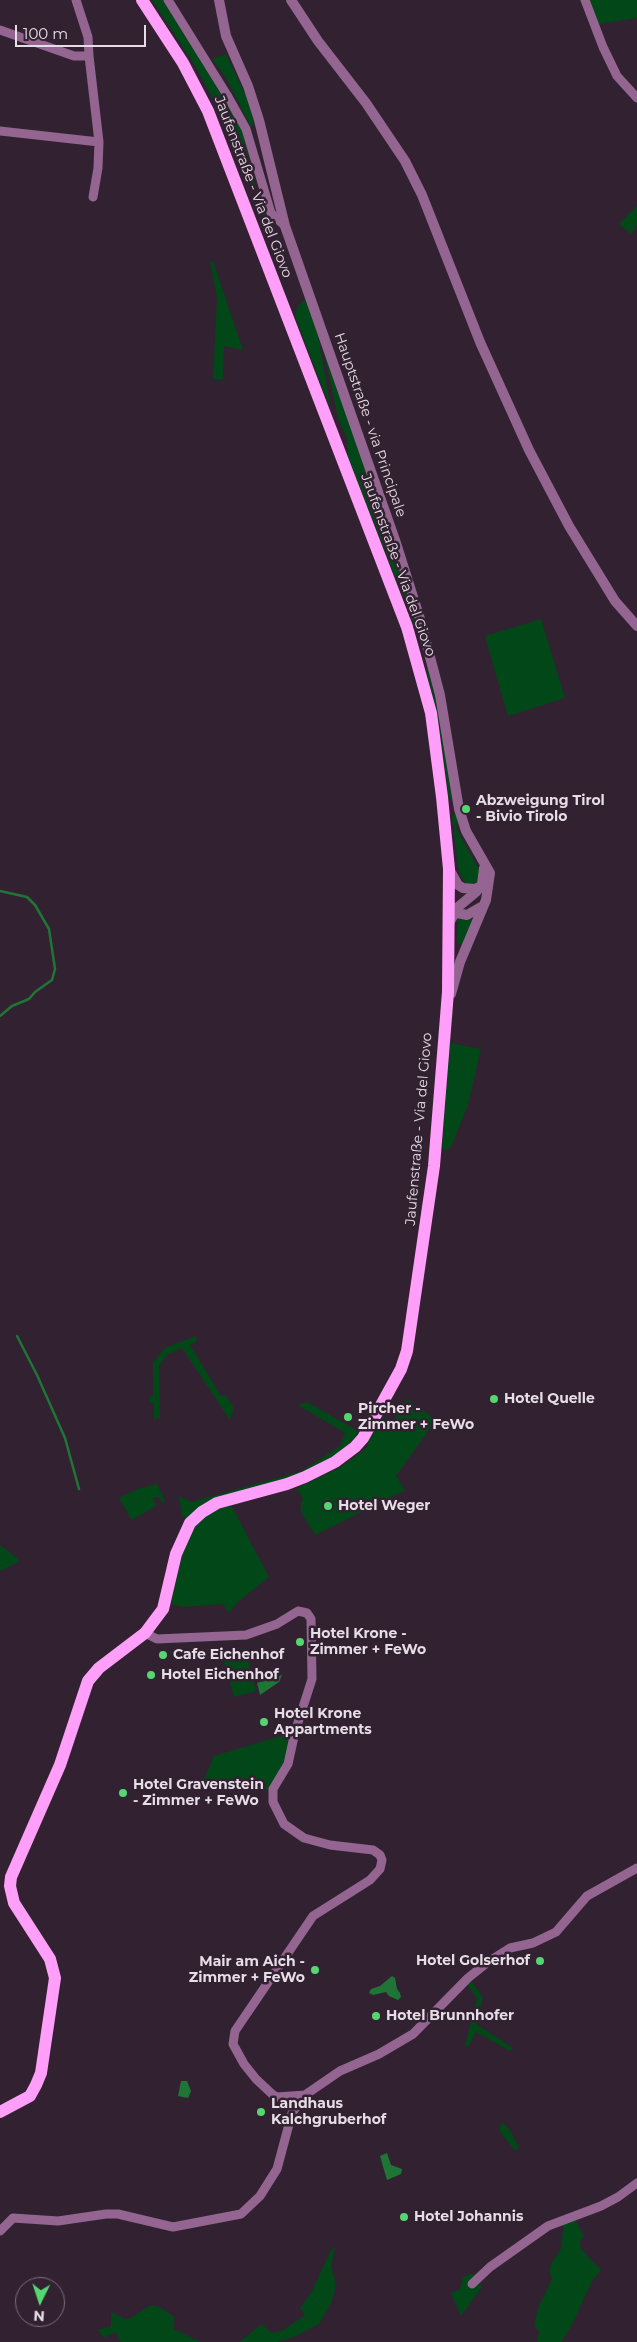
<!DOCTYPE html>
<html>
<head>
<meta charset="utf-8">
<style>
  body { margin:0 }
  #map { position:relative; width:637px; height:2342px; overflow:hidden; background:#322231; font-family:Montserrat,sans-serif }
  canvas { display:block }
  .north { position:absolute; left:15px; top:2277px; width:50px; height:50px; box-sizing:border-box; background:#322231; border:1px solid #7a6d79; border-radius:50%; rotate:184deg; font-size:14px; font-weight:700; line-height:20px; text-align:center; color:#e7dde6 }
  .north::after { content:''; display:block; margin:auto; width:18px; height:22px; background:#55d671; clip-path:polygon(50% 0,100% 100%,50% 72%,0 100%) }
  .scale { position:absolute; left:15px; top:25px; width:131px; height:22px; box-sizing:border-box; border:2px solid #e7dde6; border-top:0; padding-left:6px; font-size:15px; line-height:18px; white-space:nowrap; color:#e7dde6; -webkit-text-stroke:4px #322231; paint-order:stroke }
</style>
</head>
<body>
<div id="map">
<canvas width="637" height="2342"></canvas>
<div class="north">N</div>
<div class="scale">100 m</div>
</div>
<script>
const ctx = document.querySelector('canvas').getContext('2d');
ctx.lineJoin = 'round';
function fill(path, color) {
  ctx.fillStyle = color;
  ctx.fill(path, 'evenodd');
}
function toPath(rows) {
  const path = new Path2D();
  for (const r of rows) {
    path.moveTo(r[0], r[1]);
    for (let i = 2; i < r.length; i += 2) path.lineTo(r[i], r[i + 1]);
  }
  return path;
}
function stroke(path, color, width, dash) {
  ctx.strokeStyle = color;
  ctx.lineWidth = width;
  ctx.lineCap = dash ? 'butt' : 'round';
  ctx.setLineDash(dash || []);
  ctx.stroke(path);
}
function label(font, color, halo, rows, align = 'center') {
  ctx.font = font + ' Montserrat,sans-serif';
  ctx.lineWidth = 5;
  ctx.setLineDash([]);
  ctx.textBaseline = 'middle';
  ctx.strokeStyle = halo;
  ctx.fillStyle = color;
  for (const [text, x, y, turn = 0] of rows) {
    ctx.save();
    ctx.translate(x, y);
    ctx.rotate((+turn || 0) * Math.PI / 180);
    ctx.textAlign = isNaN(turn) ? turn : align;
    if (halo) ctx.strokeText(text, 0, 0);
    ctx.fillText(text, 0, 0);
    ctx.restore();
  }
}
fill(toPath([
  [152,0,164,0,241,127,256,187,252,186,243,173,231,132,194,64],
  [589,0,637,0,637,18,597,24],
  [226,54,247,98,254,122,251,127,226,78,212,59],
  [637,206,637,225,631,234,619,224],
  [210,261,213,261,243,350,224,346,223,379,213,379,217,298],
  [304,300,308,302,316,324,331,410,295,316,298,306],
  [321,340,409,597,420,635,418,636,348,456,347,438,338,417],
  [541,619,565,698,508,716,485,636],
  [426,669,428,669,441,725,452,801,449,799,439,724],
  [455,812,458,822,456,828,480,871,480,880,473,885,465,883,459,872,452,817],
  [458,919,472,920,464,944,461,945,457,942],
  [450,1043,481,1049,468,1105,451,1147,447,1150,442,1149],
  [196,1336,197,1341,190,1345,221,1396,225,1395,234,1408,230,1420,182,1348,167,1355,159,1366,160,1418,156,1418,154,1421,154,1403,150,1402,150,1396,153,1396,153,1363,165,1348],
  [407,1399,436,1420,396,1476,405,1490,315,1535,301,1512,301,1503,303,1499,297,1488,341,1467,361,1452,368,1446,367,1444,383,1417,393,1421],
  [307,1402,358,1431,355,1438,338,1453,314,1468,295,1476,207,1501,187,1519,182,1516,179,1496,191,1502,302,1471,340,1446,345,1433,298,1405],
  [157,1484,165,1501,162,1503,159,1497,153,1498,156,1506,132,1520,119,1498,140,1488],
  [231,1505,269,1577,239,1601,228,1613,224,1604,184,1607,171,1604,184,1548,188,1537,201,1520,213,1511],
  [0,1545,7,1550,20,1561,0,1571],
  [245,1648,256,1691,234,1697,222,1654],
  [291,1733,285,1761,268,1790,208,1784,201,1786,214,1756],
  [469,1977,483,1998,476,2024,513,2048,510,2051,476,2032,468,2047,465,2045,477,1999,465,1981],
  [502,2122,510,2130,519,2148,515,2151,499,2130],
  [574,2217,584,2236,580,2240,581,2249,601,2270,592,2281,571,2327,561,2342,537,2342,539,2331,534,2326,538,2308,552,2279,549,2270,552,2262,561,2249,564,2221],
  [335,2246,331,2267,336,2285,332,2301,319,2324,298,2335,278,2342,239,2342,262,2324,271,2333,282,2331,305,2315,300,2308,311,2293,330,2252],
  [473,2273,482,2287,461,2316,451,2293,460,2289,463,2277],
  [149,2306,157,2306,174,2316,174,2329,200,2342,121,2342,115,2332,104,2338,98,2330,111,2326,111,2312,125,2319,131,2318]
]), '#014718');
fill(toPath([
  [282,1675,279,1682,260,1695,257,1683],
  [392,1976,395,1978,397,1989,400,1993,401,1997,398,2000,389,1996,386,1992,373,1995,369,1993,371,1989,380,1986],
  [181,2081,187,2081,191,2091,188,2098,178,2096],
  [387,2153,391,2165,402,2169,401,2174,387,2180,380,2156]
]), '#1f7535');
stroke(toPath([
  [0,891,27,897,35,905,49,929,55,969,52,980,35,992,29,999,12,1006,0,1016],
  [17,1336,37,1375,65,1438,79,1489]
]), '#1f7535', 2.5);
stroke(toPath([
  [168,0,227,95,246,129,271,213,285,226],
  [585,0,603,47,617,76,637,98],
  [0,30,74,56,89,56,88,37,76,0],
  [0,131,99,142,89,56],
  [93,197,98,168,99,142],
  [145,1633,157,1639,246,1635,277,1624,298,1611,307,1613,311,1619,312,1679,295,1732,288,1764,273,1789,273,1802,284,1824,304,1838,330,1845,373,1850,380,1855,382,1860,380,1869,370,1880,313,1916,235,2031,233,2044,244,2064,256,2079,272,2094,277,2097,305,2095],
  [0,2231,13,2218,58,2221,106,2214,118,2214,173,2227,241,2214,260,2196,277,2169,292,2113,305,2095,340,2071,379,2054,413,2034,468,1978,488,1962,510,1948,533,1943,556,1932,587,1896,637,1868],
  [472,2284,490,2267,548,2226,601,2206,618,2197,637,2183]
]), '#936590', 9);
stroke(toPath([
  [219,0,226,36,248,86,259,120,285,226,396,543,420,619,440,695,459,809,466,831,490,873,486,900,460,962,451,994],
  [291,0,318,41,366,103,405,161,422,195,480,342,529,450,569,526,615,601,637,626],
  [449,869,458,885,463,888,475,889,480,887],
  [452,907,457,913,467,915,481,907],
  [449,923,458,907,476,892,482,884,484,868]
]), '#936590', 10);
stroke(toPath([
  [0,2112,30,2096,36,2085,41,2073,55,1978,50,1959,14,1903,10,1886,11,1877,60,1765,88,1681,99,1668,145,1633,163,1609,176,1554,190,1523,202,1512,217,1503,287,1484,305,1477,335,1462,355,1447,363,1438,401,1369,407,1351,434,1166,448,992,449,869,442,797,431,713,407,627,208,111,183,63,142,0]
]), '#ff9ff9', 12);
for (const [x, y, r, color] of [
  [466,809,5,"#55d671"],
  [494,1399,5,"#55d671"],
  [348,1417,5,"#55d671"],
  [328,1506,5,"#55d671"],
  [300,1642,5,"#55d671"],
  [163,1655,5,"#55d671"],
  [151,1675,5,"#55d671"],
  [264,1722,5,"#55d671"],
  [123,1793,5,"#55d671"],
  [540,1961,5,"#55d671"],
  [315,1970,5,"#55d671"],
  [376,2016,5,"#55d671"],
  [261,2112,5,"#55d671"],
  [404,2217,5,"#55d671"]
]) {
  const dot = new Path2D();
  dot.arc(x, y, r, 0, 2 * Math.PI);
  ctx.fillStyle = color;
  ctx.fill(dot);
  stroke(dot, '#322231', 2);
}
label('14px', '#e7dde6', '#322231', [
  ["Jaufenstraße - Via del Giovo",253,187,69],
  ["Hauptstraße - via Principale",370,425,71],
  ["Jaufenstraße - Via del Giovo",398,565,70],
  ["Jaufenstraße - Via del Giovo",419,1129,-85]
]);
label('bold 14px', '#e7dde6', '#322231', [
  ["Abzweigung Tirol",476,801],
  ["- Bivio Tirolo",476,817],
  ["Hotel Quelle",504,1399],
  ["Pircher -",358,1409],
  ["Zimmer + FeWo",358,1425],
  ["Hotel Weger",338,1506],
  ["Hotel Krone -",310,1634],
  ["Zimmer + FeWo",310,1650],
  ["Cafe Eichenhof",173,1655],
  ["Hotel Eichenhof",161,1675],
  ["Hotel Krone",274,1714],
  ["Appartments",274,1730],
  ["Hotel Gravenstein",133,1785],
  ["- Zimmer + FeWo",133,1801],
  ["Hotel Golserhof",530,1961,"right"],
  ["Mair am Aich -",305,1962,"right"],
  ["Zimmer + FeWo",305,1978,"right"],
  ["Hotel Brunnhofer",386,2016],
  ["Landhaus",271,2104],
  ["Kalchgruberhof",271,2120],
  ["Hotel Johannis",414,2217]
], 'left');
</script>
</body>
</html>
